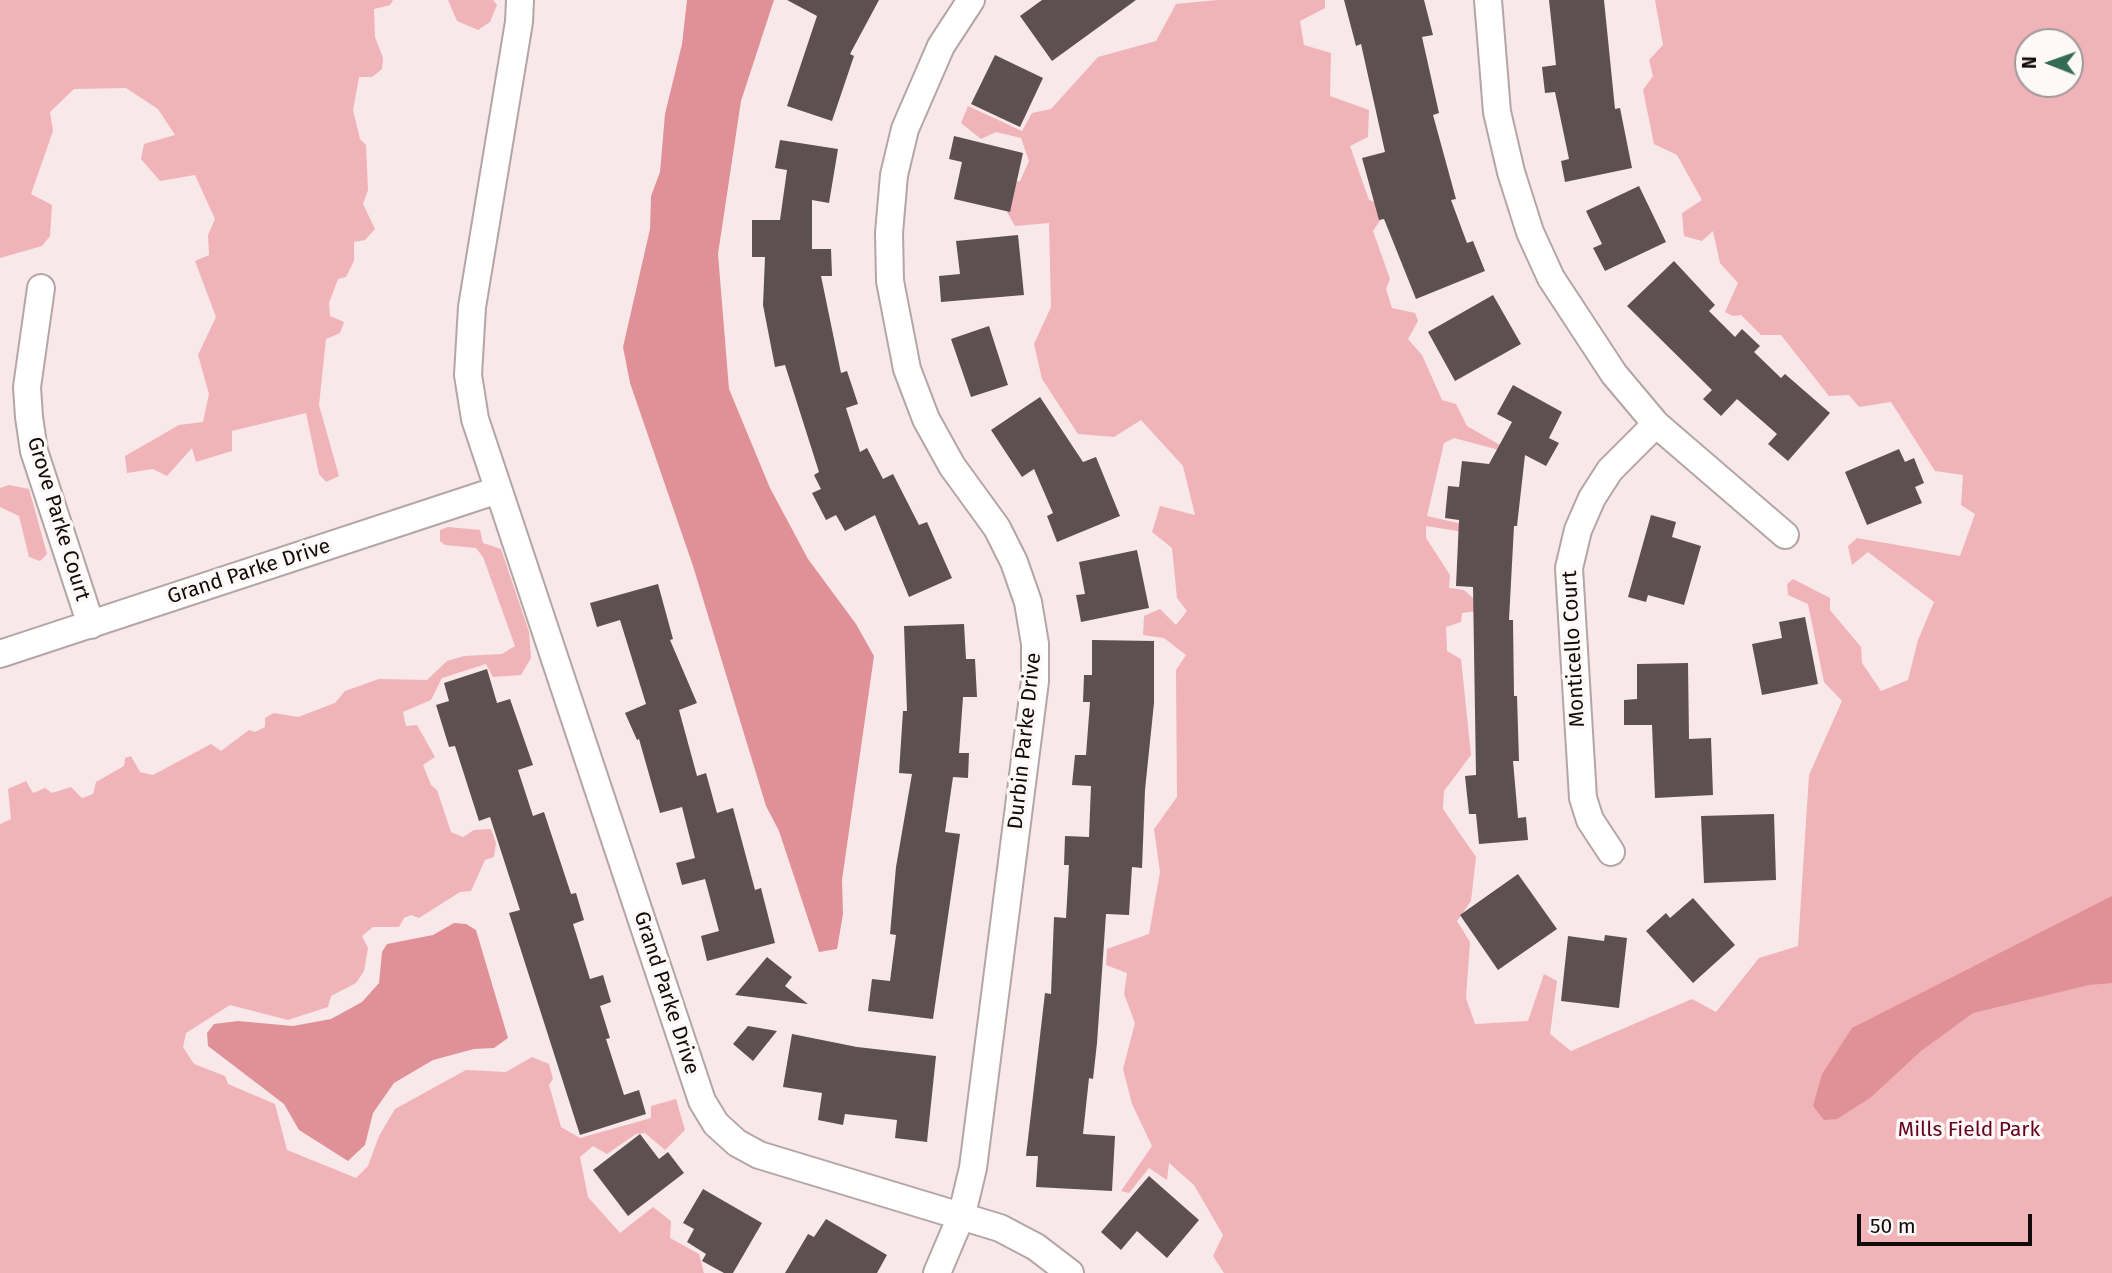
<!DOCTYPE html>
<html>
<head>
<meta charset="utf-8">
<style>
  body { margin:0 }
  #map { position:relative; width:2112px; height:1273px; overflow:hidden; background:#f8e8e9; font-family:"Fira Sans",sans-serif }
  canvas { display:block }
  .north { position:absolute; left:2014px; top:28px; width:70px; height:70px; box-sizing:border-box; background:#fff8f8; border:2px solid #9f9999; border-radius:50%; rotate:271deg; font-size:19px; font-weight:700; line-height:28px; text-align:center; color:#100b0b }
  .north::after { content:''; display:block; margin:auto; width:24px; height:32px; background:#336c55; clip-path:polygon(50% 0,100% 100%,50% 72%,0 100%) }
  .scale { position:absolute; left:1857px; top:1214px; width:175px; height:32px; box-sizing:border-box; border:4px solid #100b0b; border-top:0; padding-left:9px; font-size:21px; line-height:24px; white-space:nowrap; color:#100b0b; -webkit-text-stroke:5px #fff8f8; paint-order:stroke }
</style>
</head>
<body>
<div id="map">
<canvas width="2112" height="1273"></canvas>
<div class="north">N</div>
<div class="scale">50 m</div>
</div>
<script>
const ctx = document.querySelector('canvas').getContext('2d');
ctx.lineJoin = 'round';
function fill(path, color) {
  ctx.fillStyle = color;
  ctx.fill(path, 'evenodd');
}
function toPath(rows) {
  const path = new Path2D();
  for (const r of rows) {
    path.moveTo(r[0], r[1]);
    for (let i = 2; i < r.length; i += 2) path.lineTo(r[i], r[i + 1]);
  }
  return path;
}
function stroke(path, color, width, dash) {
  ctx.strokeStyle = color;
  ctx.lineWidth = width;
  ctx.lineCap = dash ? 'butt' : 'round';
  ctx.setLineDash(dash || []);
  ctx.stroke(path);
}
function label(font, color, halo, rows, align = 'center') {
  ctx.font = font + ' "Fira Sans",sans-serif';
  ctx.lineWidth = 7;
  ctx.setLineDash([]);
  ctx.textBaseline = 'middle';
  ctx.strokeStyle = halo;
  ctx.fillStyle = color;
  for (const [text, x, y, turn = 0] of rows) {
    ctx.save();
    ctx.translate(x, y);
    ctx.rotate((+turn || 0) * Math.PI / 180);
    ctx.textAlign = isNaN(turn) ? turn : align;
    if (halo) ctx.strokeText(text, 0, 0);
    ctx.fillText(text, 0, 0);
    ctx.restore();
  }
}
fill(toPath([
  [0,0,393,0,390,5,374,9,375,37,383,58,382,69,372,77,359,77,353,110,360,139,366,145,368,190,363,204,375,229,365,240,354,242,354,261,346,277,338,279,329,303,330,316,344,322,340,333,326,339,319,405,339,476,326,482,319,474,306,413,232,431,232,451,196,462,192,448,167,476,153,469,127,473,125,456,179,425,203,422,209,394,198,355,216,317,195,261,209,255,208,235,215,219,195,175,160,181,141,159,144,144,175,135,158,109,126,88,74,89,50,112,53,131,31,194,52,205,50,236,42,246,0,258],
  [448,0,493,0,497,5,490,22,478,30,457,21],
  [1218,0,1325,0,1325,8,1300,21,1304,45,1331,53,1330,96,1369,110,1368,137,1350,146,1369,200,1377,203,1381,219,1373,231,1390,279,1386,289,1392,308,1415,313,1418,321,1408,339,1422,355,1442,400,1456,404,1467,426,1500,445,1499,450,1454,438,1444,443,1427,516,1501,533,1495,537,1426,526,1426,538,1450,575,1449,588,1464,590,1473,598,1477,611,1462,613,1461,622,1446,627,1447,651,1461,659,1471,755,1444,791,1443,809,1476,857,1471,901,1457,921,1470,942,1466,998,1475,1024,1528,1021,1544,974,1557,981,1550,1034,1571,1051,1692,999,1716,1012,1759,958,1798,946,1809,775,1842,701,1824,682,1808,604,1788,595,1787,584,1793,579,1830,598,1830,610,1861,647,1862,663,1881,691,1908,680,1918,640,1934,602,1868,552,1852,565,1848,546,1857,538,1960,556,1975,514,1961,505,1963,475,1935,471,1891,402,1859,407,1849,395,1829,396,1781,335,1761,335,1741,315,1733,316,1725,312,1738,283,1720,263,1713,231,1702,241,1684,236,1682,213,1702,200,1677,155,1654,144,1643,90,1653,76,1649,60,1663,45,1655,0,2112,0,2112,1273,1224,1273,1213,1256,1223,1235,1194,1185,1169,1163,1167,1180,1149,1168,1129,1193,1121,1191,1152,1146,1132,1104,1123,1069,1135,1023,1124,994,1127,973,1106,965,1107,949,1149,934,1160,872,1154,829,1177,797,1176,670,1186,655,1164,638,1143,635,1144,616,1160,609,1176,625,1187,611,1177,598,1172,548,1152,532,1160,506,1195,515,1183,466,1141,420,1114,437,1078,434,1042,379,1034,344,1051,307,1049,223,1015,226,1007,212,1015,182,1020,181,1029,161,1021,138,996,132,981,139,961,123,968,106,1022,131,1032,113,1051,109,1098,57,1156,41,1176,4],
  [2028,42,2070,42,2070,84,2028,84],
  [9,485,29,489,47,554,40,561,29,557,19,516,0,507,0,488],
  [448,527,480,530,483,543,501,549,529,632,531,658,521,675,493,677,486,664,442,678,431,700,403,712,406,726,417,725,435,757,423,765,431,785,437,790,451,832,463,837,474,830,491,829,496,843,494,857,485,860,471,891,460,892,419,918,411,915,404,918,399,927,373,927,362,936,368,948,364,971,356,983,331,996,328,1007,288,1020,230,1005,186,1033,183,1047,194,1064,225,1076,228,1084,275,1104,287,1150,356,1178,368,1166,379,1136,395,1109,466,1070,506,1072,532,1057,549,1064,553,1079,549,1085,561,1127,580,1138,651,1118,651,1106,676,1099,685,1130,665,1150,645,1133,636,1134,607,1154,593,1146,580,1157,588,1197,620,1233,653,1207,671,1221,670,1238,699,1254,704,1273,0,1273,0,824,11,819,8,789,26,781,33,793,45,788,52,793,71,787,82,798,93,794,96,782,124,766,125,758,131,756,140,772,153,775,211,744,221,751,249,730,255,732,265,727,265,718,274,713,298,717,335,703,345,691,379,679,427,680,447,661,464,656,502,654,515,646,483,557,476,548,445,545,440,541,440,530]
]), '#f0b3b7');
fill(toPath([
  [687,0,774,0,741,101,718,254,729,389,770,488,808,559,856,624,874,656,842,880,843,914,837,949,819,952,779,831,766,806,693,566,630,383,623,347,650,229,651,196,660,172,665,114,682,44],
  [2112,896,2112,983,2089,985,1973,1013,1921,1051,1870,1098,1837,1119,1824,1120,1813,1106,1822,1074,1852,1028],
  [454,923,466,924,476,930,508,1038,494,1048,474,1049,433,1060,394,1083,373,1113,365,1145,348,1161,299,1130,284,1104,208,1046,207,1033,214,1024,238,1021,293,1026,331,1019,362,1002,379,983,382,952,387,944,433,935]
]), '#e09197');
fill(toPath([
  [787,0,879,0,850,54,854,56,832,121,787,106,817,16],
  [1042,0,1136,0,1052,61,1020,16],
  [1344,0,1424,0,1433,35,1422,37,1439,113,1433,115,1456,199,1451,200,1467,243,1473,241,1485,271,1416,299,1384,219,1379,220,1362,158,1385,152,1361,44,1356,46],
  [1549,0,1604,0,1615,109,1620,108,1632,168,1565,182,1561,161,1569,159,1555,92,1545,93,1542,67,1556,65],
  [995,55,1043,78,1020,127,971,104],
  [954,136,1023,153,1010,212,954,199,962,162,949,159],
  [780,140,838,149,829,203,812,200,812,249,831,249,832,276,821,276,841,373,847,371,858,404,846,408,860,452,867,448,883,479,893,474,919,525,927,522,952,578,909,597,875,515,845,531,836,515,826,520,812,493,821,489,814,475,819,472,785,365,775,367,763,305,765,257,752,257,752,220,780,220,787,170,775,168],
  [1639,186,1666,242,1605,271,1593,248,1602,244,1586,211],
  [1018,235,1024,295,941,302,939,276,960,274,956,241],
  [1674,261,1715,305,1709,311,1735,337,1742,329,1760,346,1754,352,1781,378,1785,374,1830,413,1788,461,1768,444,1777,434,1737,399,1721,416,1703,399,1712,390,1627,306],
  [1493,295,1521,344,1455,381,1428,332],
  [989,326,1008,385,971,397,951,339],
  [1513,385,1562,412,1549,438,1559,443,1546,466,1525,455,1517,526,1514,526,1509,620,1513,620,1514,696,1517,696,1519,761,1513,761,1518,818,1526,817,1528,840,1479,844,1476,814,1469,814,1465,776,1476,775,1473,587,1456,586,1459,520,1445,518,1448,486,1459,487,1462,461,1489,464,1512,422,1497,414],
  [1040,397,1083,462,1096,457,1120,516,1057,542,1047,516,1053,513,1034,469,1022,477,991,430],
  [1899,449,1905,462,1914,458,1924,483,1915,487,1922,503,1867,525,1845,472],
  [1651,515,1676,522,1672,537,1701,546,1684,605,1648,595,1646,602,1628,597],
  [1137,550,1149,608,1081,622,1076,595,1085,594,1079,562],
  [658,584,673,639,670,640,697,703,679,710,697,776,706,773,717,813,733,808,755,890,761,888,775,943,707,961,701,936,719,931,705,879,682,885,676,863,695,858,682,807,660,813,639,739,637,740,625,713,646,704,620,620,597,627,590,603],
  [1805,617,1818,684,1762,695,1752,644,1782,638,1779,622],
  [964,624,966,659,975,659,977,697,963,697,959,753,969,753,968,778,953,777,945,832,960,834,933,1019,868,1011,872,979,890,981,896,935,890,934,896,867,912,774,899,773,903,711,907,711,904,626],
  [1092,640,1154,641,1154,703,1145,790,1142,868,1132,867,1129,915,1106,914,1097,1043,1093,1079,1089,1078,1083,1134,1115,1136,1112,1191,1036,1187,1038,1156,1026,1156,1045,993,1051,994,1054,917,1066,918,1069,865,1064,865,1065,836,1089,837,1091,786,1072,785,1075,755,1086,755,1090,702,1083,702,1084,675,1092,675],
  [1688,663,1689,739,1711,738,1713,795,1655,798,1652,725,1624,725,1624,700,1637,699,1637,664],
  [487,669,497,703,510,699,533,765,518,770,533,816,544,812,571,894,576,893,584,920,573,924,590,979,603,975,611,1002,600,1006,610,1038,606,1039,624,1095,639,1090,646,1114,580,1135,509,913,520,910,490,817,479,821,455,746,449,747,436,705,449,701,444,683],
  [1774,814,1776,880,1704,883,1701,816],
  [1518,874,1557,929,1498,970,1460,915],
  [1693,898,1735,945,1693,983,1646,931,1666,913,1670,918],
  [1605,935,1627,938,1619,1008,1561,1001,1568,936,1604,941],
  [767,957,792,977,785,986,808,1004,735,995],
  [748,1026,777,1031,753,1061,733,1044],
  [792,1034,857,1047,936,1056,927,1142,895,1138,897,1120,845,1114,843,1125,818,1120,822,1093,783,1087],
  [640,1134,659,1159,668,1152,684,1173,628,1216,593,1170],
  [1149,1176,1199,1220,1167,1258,1137,1231,1121,1250,1101,1232],
  [703,1189,762,1223,733,1273,724,1273,702,1261,706,1254,687,1242,694,1229,683,1223],
  [826,1219,887,1255,877,1273,785,1273,808,1234,814,1237]
]), '#5d5051');
const minor = toPath([
  [520,0,519,22,472,307,468,375,475,419,702,1101,716,1124,737,1143,759,1155,1000,1228,1036,1247,1070,1273],
  [1488,0,1497,112,1511,172,1530,232,1551,278,1614,374,1656,424,1785,535],
  [41,288,27,387,29,417,34,451,91,625],
  [0,654,498,490],
  [1611,852,1590,820,1583,798,1569,568,1578,530,1592,498,1610,470,1656,424],
  [937,1273,962,1214,973,1168,1035,681,1035,644,1028,602,1014,562,997,528,952,466,926,419,907,369,890,281,889,233,894,175,905,129,941,46,971,0]
]);
stroke(minor, '#b4a5a6', 30);
stroke(minor, '#fff', 26);
label('21px', '#100b0b', '#fff8f8', [
  ["Grove Parke Court",58,519,73],
  ["Grand Parke Drive",249,572,-18],
  ["Monticello Court",1574,649,-93],
  ["Durbin Parke Drive",1025,741,-84],
  ["Grand Parke Drive",666,993,72]
]);
label('21px', '#64031e', '#fff8f8', [
  ["Mills Field Park",1969,1130]
]);
</script>
</body>
</html>
